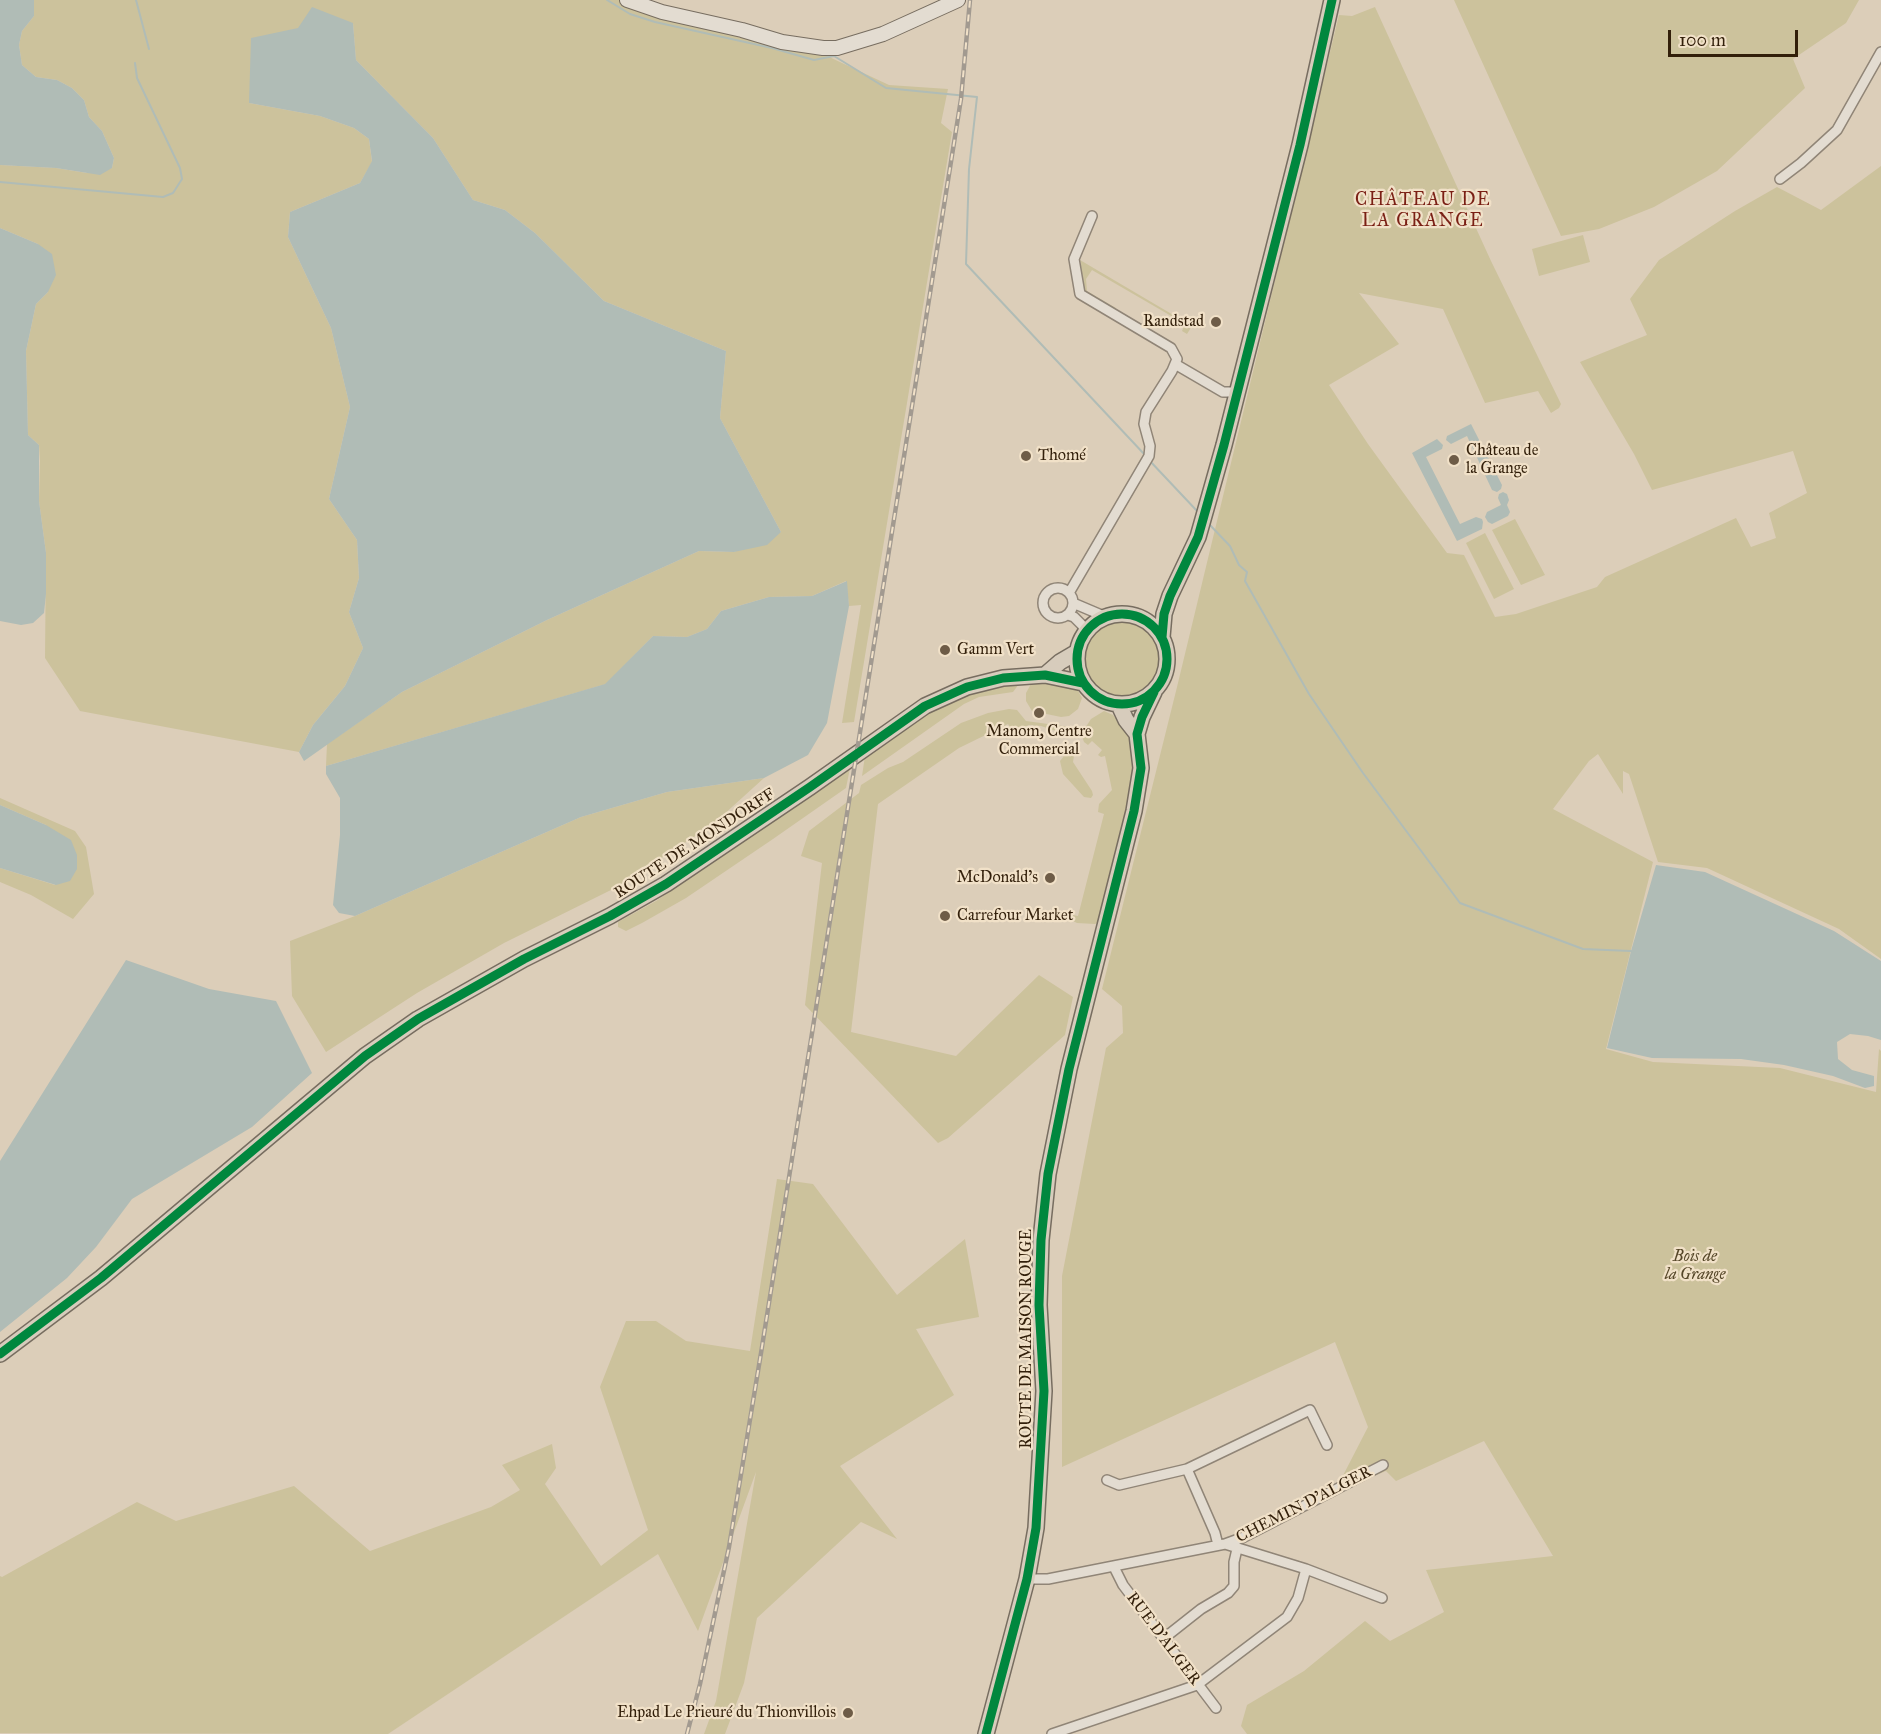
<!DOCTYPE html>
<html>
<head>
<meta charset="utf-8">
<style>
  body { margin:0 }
  #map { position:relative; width:1881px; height:1734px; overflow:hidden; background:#dcceb9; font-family:"IM FELL Great Primer",serif }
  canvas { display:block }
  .scale { position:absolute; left:1668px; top:30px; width:130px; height:27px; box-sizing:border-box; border:3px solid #321f0a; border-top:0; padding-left:8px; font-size:18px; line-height:21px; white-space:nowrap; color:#321f0a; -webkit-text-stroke:4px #f1e1c8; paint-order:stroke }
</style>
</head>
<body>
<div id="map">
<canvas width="1881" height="1734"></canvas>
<div class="scale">100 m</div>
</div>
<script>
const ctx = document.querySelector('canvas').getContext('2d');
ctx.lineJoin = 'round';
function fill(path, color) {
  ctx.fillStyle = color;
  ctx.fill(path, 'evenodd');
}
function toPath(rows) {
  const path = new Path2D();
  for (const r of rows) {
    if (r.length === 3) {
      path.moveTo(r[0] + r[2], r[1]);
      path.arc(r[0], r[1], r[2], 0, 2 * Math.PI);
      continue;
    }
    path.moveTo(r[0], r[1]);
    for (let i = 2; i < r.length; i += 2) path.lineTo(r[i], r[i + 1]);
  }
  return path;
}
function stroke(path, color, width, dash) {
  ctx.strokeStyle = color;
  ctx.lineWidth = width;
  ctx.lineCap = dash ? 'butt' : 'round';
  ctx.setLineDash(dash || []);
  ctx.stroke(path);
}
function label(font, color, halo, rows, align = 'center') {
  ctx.font = font + ' "IM FELL Great Primer",serif';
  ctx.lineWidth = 4.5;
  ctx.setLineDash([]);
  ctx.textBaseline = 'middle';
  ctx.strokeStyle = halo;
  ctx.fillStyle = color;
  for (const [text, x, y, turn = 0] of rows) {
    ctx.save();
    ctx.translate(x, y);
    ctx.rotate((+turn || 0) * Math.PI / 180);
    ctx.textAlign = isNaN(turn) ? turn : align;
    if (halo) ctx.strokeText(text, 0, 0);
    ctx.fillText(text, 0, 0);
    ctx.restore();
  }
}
fill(toPath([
  [34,0,621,0,632,8,825,55,889,85,948,89,941,123,952,132,854,722,842,723,861,605,849,606,846,581,812,596,769,597,721,611,707,629,687,637,653,636,606,684,326,766,327,744,402,692,547,620,699,551,734,552,781,532,720,418,726,351,604,301,535,233,505,210,473,200,433,138,356,60,353,23,249,103,320,116,354,128,369,139,372,162,360,183,290,212,288,237,331,328,350,407,329,499,357,540,359,578,349,612,363,648,345,686,313,725,299,752,80,711,45,658,46,553,39,501,40,461,39,445,28,435,26,351,36,304,48,292,38,244,0,228,0,165,56,168,87,173,112,168,114,158,102,131,89,117,84,100,72,88,57,80,36,77,22,65,19,45,22,31,34,16],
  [1454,0,1859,0,1846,23,1793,59,1805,88,1717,171,1654,207,1599,229,1561,236],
  [1375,7,1491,261,1561,404,1559,408,1551,413,1538,391,1485,403,1443,309,1359,293,1399,344,1329,385,1368,444,1447,553,1464,555,1495,617,1516,614,1597,587,1605,577,1736,518,1751,547,1776,538,1769,513,1807,493,1793,451,1652,490,1634,454,1580,362,1647,335,1630,299,1659,260,1735,211,1777,187,1821,210,1881,166,1881,959,1839,929,1707,868,1658,862,1629,774,1623,771,1623,794,1598,754,1589,761,1553,809,1653,862,1606,1049,1653,1062,1780,1068,1876,1092,1879,1049,1881,1051,1881,1734,1247,1734,1241,1726,1247,1705,1304,1671,1365,1621,1390,1641,1444,1612,1426,1570,1553,1556,1484,1441,1396,1481,1386,1471,1334,1493,1368,1427,1335,1342,1062,1467,1062,1276,1106,1048,1123,1033,1122,1006,1102,989,1177,687,1339,15,1352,16],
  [1583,235,1590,262,1539,276,1532,249],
  [1080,260,1192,326,1187,334,1182,331,1185,324,1092,270,1086,279,1087,291,1116,308,1115,310,1085,293],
  [1515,519,1545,575,1521,585,1492,530],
  [1485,533,1514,589,1494,599,1466,543],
  [1120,662,40],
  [1042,681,1077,689,1082,698,1078,709,1069,716,1061,717,1032,711,1026,701,1026,693,1031,684],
  [1019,684,1013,692,979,697,964,704,862,776,865,756,915,720,963,694,987,688],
  [1009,709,1017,710,1026,721,1070,727,1066,733,1062,733,1041,726,1030,725,1012,730,1008,724,959,748,878,804,851,1032,956,1056,1039,975,1073,997,1065,1035,948,1138,938,1143,805,1005,822,863,801,856,809,831,859,793,861,785,888,768,903,762,961,723,988,713],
  [1104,711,1113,715,1125,728,1131,745,1133,778,1125,828,1102,921,1095,924,1077,923,1071,920,1073,915,1078,916,1104,814,1098,812,1099,804,1112,790,1105,756,1101,757,1098,755,1102,750,1092,741,1088,745,1084,742,1081,734,1091,719],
  [1073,745,1075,750,1073,762,1092,791,1093,795,1091,798,1084,797,1063,774,1060,761],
  [848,768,850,768,846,788,773,839,686,898,642,923,626,931,618,927,618,922,656,901],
  [764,778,711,826,613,889,504,943,417,993,326,1052,292,996,290,941,355,916,581,817,667,792],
  [0,798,75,831,86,847,94,894,73,919,31,895,0,882,0,868,55,885,46,825,0,805],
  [777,1179,813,1184,897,1295,965,1239,979,1317,916,1329,954,1395,840,1466,897,1539,861,1522,757,1618,744,1683,725,1734,704,1734,716,1701,756,1472,698,1631,658,1554,388,1734,0,1733,0,1576,2,1577,137,1502,176,1521,294,1486,370,1551,491,1507,520,1490,502,1465,552,1444,556,1468,545,1484,601,1566,648,1530,600,1387,626,1321,656,1321,686,1341,750,1351]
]), '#ccc29c');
fill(toPath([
  [0,0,34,0,34,16,22,31,19,45,22,65,36,77,57,80,72,88,84,100,89,117,102,131,114,158,112,168,100,175,56,168,0,165],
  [312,7,353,23,356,60,433,138,473,200,505,210,535,233,604,301,726,351,720,418,781,532,767,545,734,552,699,551,547,620,402,692,304,761,299,752,313,725,345,686,363,648,349,612,359,578,357,540,329,499,350,407,331,328,288,237,290,212,360,183,372,161,369,139,354,128,320,116,249,103,251,38,298,28],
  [0,228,38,244,52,254,56,275,48,292,36,304,26,351,28,435,39,445,39,501,46,553,46,594,44,613,33,623,21,625,0,621],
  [1471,424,1502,485,1501,489,1497,492,1492,490,1467,436,1451,444,1446,440,1447,436],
  [1437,439,1443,445,1442,449,1426,457,1460,524,1476,517,1482,519,1483,522,1482,529,1457,541,1412,453],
  [1503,492,1507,494,1509,500,1507,505,1510,512,1508,516,1492,524,1488,522,1485,517,1487,512,1501,505,1498,498,1499,494],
  [847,581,849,606,827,723,808,755,764,778,667,792,581,817,355,916,339,913,333,905,340,835,340,798,326,774,326,766,605,684,653,636,687,637,707,629,721,611,769,597,812,596],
  [0,805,46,825,71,840,77,855,77,869,70,881,56,885,0,868],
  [1656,865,1705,872,1834,931,1881,961,1881,1040,1868,1036,1850,1034,1837,1042,1838,1059,1852,1070,1874,1076,1874,1086,1865,1088,1833,1076,1784,1065,1741,1059,1652,1058,1607,1048,1631,951],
  [126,960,209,989,276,1001,312,1073,252,1127,132,1199,96,1247,67,1278,0,1332,0,1161]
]), '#b0bcb6');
stroke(toPath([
  [136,0,149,49],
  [607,0,630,14,655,22,772,48,814,60,834,56,886,88,977,97,969,169,966,264,1145,455],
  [0,182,163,197,173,193,182,179,180,168,137,78,135,63],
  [1149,460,1198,512],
  [1208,523,1230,546,1239,565,1247,572,1245,581,1309,694,1363,773,1460,903,1583,949,1631,951]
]), '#b0bcb6', 2);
const street = toPath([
  [1780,179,1801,163,1837,130,1881,52],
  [1175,364,1223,392,1238,392],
  [1058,603,15],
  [1069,593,1149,456,1150,446,1144,424,1146,412,1172,371,1177,359,1171,348,1080,294,1074,259,1092,216],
  [1073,603,1106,617],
  [1068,615,1074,617,1083,626,1084,635],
  [1187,1469,1310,1410,1327,1445],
  [1107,1480,1119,1485,1187,1469,1215,1533,1218,1545],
  [1225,1544,1306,1569,1382,1598],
  [1114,1567,1123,1585,1216,1708],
  [1027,1579,1048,1579,1225,1544,1244,1537,1383,1465],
  [1163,1639,1201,1609,1228,1593,1234,1586,1234,1562,1237,1549],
  [1052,1734,1197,1685,1287,1617,1298,1598,1306,1569]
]);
const secondary = toPath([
  [627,0,662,12,742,30,782,42,823,48,837,48,883,34,958,0]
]);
const primary = toPath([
  [1122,659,45],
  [1162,637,1164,614,1170,596,1198,537,1224,445,1300,145,1332,0],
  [1045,675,1060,662,1077,652],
  [1119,705,1126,720,1137,734],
  [0,1354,101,1278,365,1056,418,1019,524,959,610,916,666,884,810,787,925,706,967,687,1003,678,1045,675,1083,683],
  [986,1734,1027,1579,1036,1528,1044,1391,1039,1305,1041,1240,1048,1174,1069,1069,1134,811,1141,768,1137,734,1142,717,1154,692]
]);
stroke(street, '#908577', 12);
stroke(secondary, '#776d60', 16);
stroke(primary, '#776d60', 18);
stroke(street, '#e3dcd1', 9);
stroke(secondary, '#e3dcd1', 14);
stroke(primary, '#d7ccbc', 15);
const rail = toPath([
  [687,1734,700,1684,729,1547,761,1353,961,99,970,0]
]);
stroke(rail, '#a29a90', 4.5);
stroke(rail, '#f1e1c8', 2, [7]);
stroke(toPath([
  [1122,659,45],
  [1162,637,1164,614,1170,596,1198,537,1224,445,1300,145,1332,0],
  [0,1354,101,1278,365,1056,418,1019,524,959,610,916,666,884,810,787,925,706,967,687,1003,678,1045,675,1083,683],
  [986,1734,1027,1579,1036,1528,1044,1391,1039,1305,1041,1240,1048,1174,1069,1069,1134,811,1141,768,1137,734,1142,717,1154,692]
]), '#00873e', 9);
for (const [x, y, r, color] of [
  [1216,322,6,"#6e5c47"],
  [1026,456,6,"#6e5c47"],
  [1454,460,6,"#6e5c47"],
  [945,650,6,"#6e5c47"],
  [1039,713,6,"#6e5c47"],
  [1050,878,6,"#6e5c47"],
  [945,916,6,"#6e5c47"],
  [848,1713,6,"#6e5c47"]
]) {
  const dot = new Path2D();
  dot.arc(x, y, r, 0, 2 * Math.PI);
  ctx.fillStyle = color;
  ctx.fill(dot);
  stroke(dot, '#f1e1c8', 2);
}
label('16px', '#321f0a', '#f1e1c8', [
  ["Randstad",1204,322,"right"],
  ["Château de",1466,451],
  ["la Grange",1466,469],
  ["Thomé",1038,456],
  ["Gamm Vert",957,650],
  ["Manom, Centre",1039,732,"center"],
  ["Commercial",1039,750,"center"],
  ["McDonald's",1038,878,"right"],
  ["Carrefour Market",957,916],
  ["Ehpad Le Prieuré du Thionvillois",836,1713,"right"]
], 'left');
label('16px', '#321f0a', '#f1e1c8', [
  ["ROUTE DE MONDORFF",695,844,-33],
  ["ROUTE DE MAISON ROUGE",1027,1339,-90],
  ["CHEMIN D'ALGER",1304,1505,-27],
  ["RUE D'ALGER",1163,1639,53]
]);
label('italic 16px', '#554628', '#f1e1c8', [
  ["Bois de",1695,1257],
  ["la Grange",1695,1275]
]);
ctx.letterSpacing = '1.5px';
label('18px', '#7a1f14', '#f1e1c8', [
  ["CHÂTEAU DE",1423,201],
  ["LA GRANGE",1423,222]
]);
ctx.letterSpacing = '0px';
</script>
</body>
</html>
